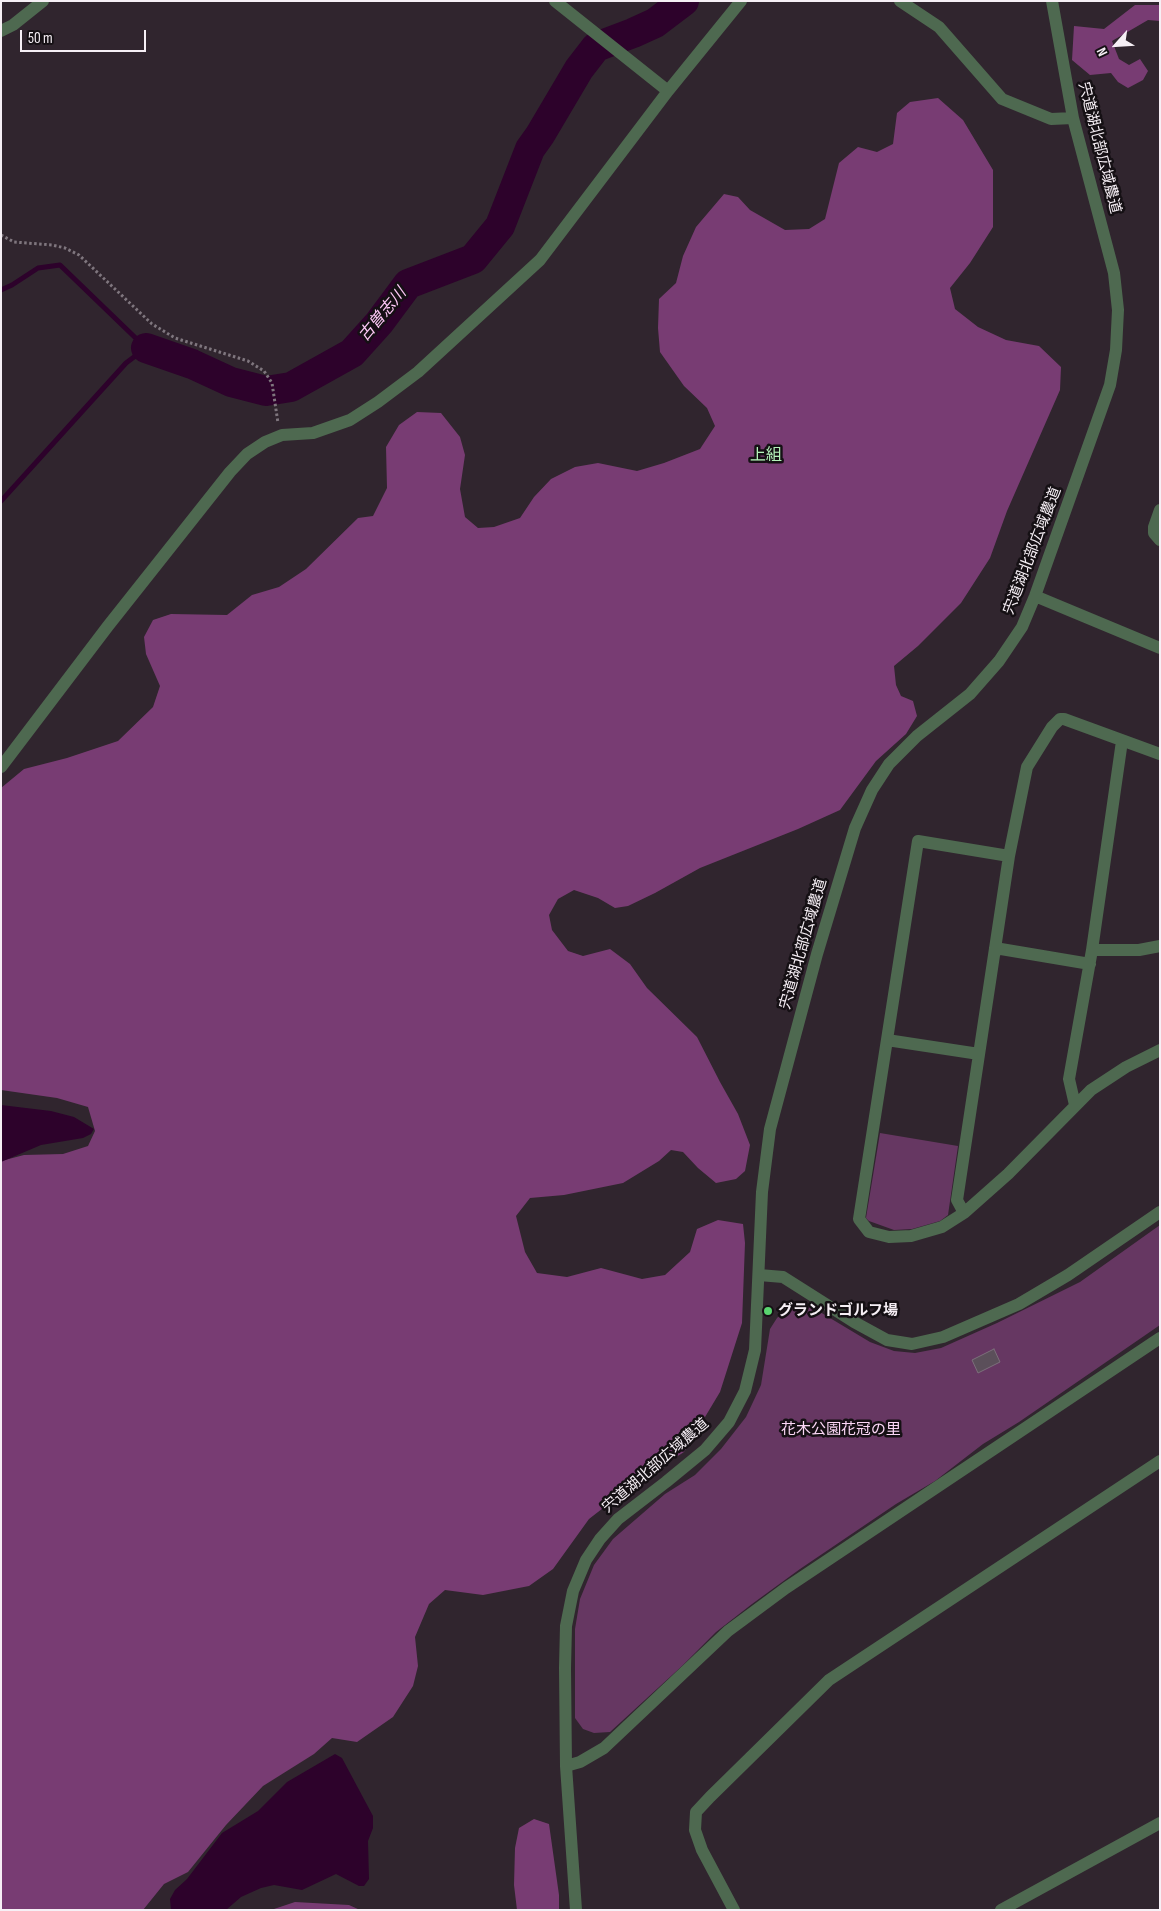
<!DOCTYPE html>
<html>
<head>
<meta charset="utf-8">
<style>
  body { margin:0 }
  #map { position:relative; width:1161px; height:1911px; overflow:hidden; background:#30252e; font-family:"Sofia Sans Condensed",sans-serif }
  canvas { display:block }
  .frame { position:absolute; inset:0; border:2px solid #f6eff5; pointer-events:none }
  .north { position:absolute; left:1091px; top:20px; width:50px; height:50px; -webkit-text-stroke:4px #151014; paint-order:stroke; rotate:244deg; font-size:14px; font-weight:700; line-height:20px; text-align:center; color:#f6eff5 }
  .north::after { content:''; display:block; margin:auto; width:18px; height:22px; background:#f6eff5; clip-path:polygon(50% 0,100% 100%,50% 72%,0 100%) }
  .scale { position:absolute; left:20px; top:30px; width:126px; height:22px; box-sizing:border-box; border:2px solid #f6eff5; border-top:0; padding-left:6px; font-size:15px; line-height:18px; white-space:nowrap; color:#f6eff5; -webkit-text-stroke:4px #151014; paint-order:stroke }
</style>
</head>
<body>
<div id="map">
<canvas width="1161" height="1911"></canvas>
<div class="frame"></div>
<div class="north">N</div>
<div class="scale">50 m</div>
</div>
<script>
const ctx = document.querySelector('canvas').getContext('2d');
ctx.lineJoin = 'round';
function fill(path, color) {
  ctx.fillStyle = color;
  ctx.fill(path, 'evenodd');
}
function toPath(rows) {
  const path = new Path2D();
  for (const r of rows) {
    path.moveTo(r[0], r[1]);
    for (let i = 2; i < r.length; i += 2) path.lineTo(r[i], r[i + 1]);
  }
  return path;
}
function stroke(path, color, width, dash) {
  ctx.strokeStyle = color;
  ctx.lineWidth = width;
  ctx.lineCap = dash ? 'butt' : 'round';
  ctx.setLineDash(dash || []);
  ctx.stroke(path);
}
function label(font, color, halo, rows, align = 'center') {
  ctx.font = font + ' "Sofia Sans Condensed","Noto Sans JP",sans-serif';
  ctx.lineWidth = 5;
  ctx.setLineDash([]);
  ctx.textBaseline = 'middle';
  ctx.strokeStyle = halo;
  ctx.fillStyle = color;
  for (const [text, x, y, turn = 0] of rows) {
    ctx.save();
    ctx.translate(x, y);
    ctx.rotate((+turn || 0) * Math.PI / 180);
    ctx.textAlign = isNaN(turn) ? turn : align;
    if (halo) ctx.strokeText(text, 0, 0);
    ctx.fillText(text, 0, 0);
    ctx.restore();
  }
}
fill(toPath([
  [880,1133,958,1146,948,1215,940,1221,912,1229,894,1230,869,1221,866,1218],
  [1160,1225,1160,1325,1019,1422,983,1444,935,1481,896,1504,800,1569,752,1604,716,1632,682,1666,610,1732,594,1733,583,1729,575,1718,575,1629,580,1599,594,1565,613,1539,665,1494,695,1475,721,1449,746,1417,761,1385,770,1329,777,1318,788,1307,810,1306,870,1342,894,1351,915,1353,941,1348,997,1323,1080,1282]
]), '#663762');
fill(toPath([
  [1135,5,1160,5,1160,21,1148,20,1112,41,1119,59,1129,65,1140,59,1148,71,1143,80,1128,88,1118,82,1111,73,1090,75,1072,60,1074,26,1104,29],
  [938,98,963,120,993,170,993,227,970,263,950,288,955,309,978,327,1006,340,1039,346,1061,367,1060,390,1007,511,990,558,961,603,918,646,894,666,896,685,901,696,913,701,917,716,906,734,876,761,840,810,798,829,700,868,655,893,628,906,615,908,598,898,574,890,558,899,549,915,552,930,568,951,583,956,610,949,630,964,647,988,697,1037,720,1082,738,1114,750,1145,745,1171,736,1179,716,1183,698,1168,683,1152,671,1150,659,1161,623,1183,564,1195,530,1198,516,1216,525,1252,537,1273,567,1277,601,1268,642,1279,665,1275,690,1252,697,1229,718,1220,743,1224,745,1243,742,1323,720,1392,684,1452,634,1484,589,1519,553,1569,529,1586,483,1595,445,1590,429,1604,415,1637,418,1666,413,1686,393,1717,357,1742,332,1738,314,1754,263,1786,226,1825,188,1872,164,1884,143,1910,1,1910,1,1161,24,1155,63,1154,88,1146,95,1131,88,1107,57,1098,1,1090,1,788,24,769,67,758,118,741,153,707,160,686,146,654,144,637,153,620,171,614,227,615,252,595,279,587,306,569,358,518,373,516,387,488,386,447,399,425,417,412,441,413,460,437,465,455,460,489,465,517,478,528,494,527,520,518,534,497,551,479,575,467,598,463,637,471,664,463,700,449,715,426,707,408,684,386,660,352,658,328,659,299,676,283,683,256,696,227,724,194,738,197,750,210,785,230,809,229,825,219,839,163,858,147,877,152,893,144,897,113,910,102],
  [534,1819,549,1824,559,1895,559,1910,517,1910,514,1885,515,1848,519,1828],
  [295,1902,349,1905,360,1910,271,1910]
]), '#783c73');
fill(toPath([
  [1,1105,51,1111,74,1117,94,1129,91,1134,83,1138,41,1145,1,1162],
  [335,1754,342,1758,373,1816,373,1828,368,1841,369,1879,364,1886,359,1886,336,1874,302,1890,274,1885,261,1888,241,1897,226,1910,171,1910,170,1899,175,1890,187,1879,222,1833,258,1811,287,1782]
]), '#2d022b');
stroke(toPath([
  [1,290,12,285,38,268,60,265,146,348,126,363,1,501]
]), '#2d022b', 5);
stroke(toPath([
  [146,348,192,364,231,382,266,391,291,387,352,353,379,323,408,284,473,259,500,226,530,149,540,135,579,69,596,47,633,33,655,23,684,1]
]), '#2d022b', 30);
const building = toPath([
  [994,1349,1000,1362,978,1373,972,1360,994,1349]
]);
fill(building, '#5b4f5a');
stroke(building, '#7c6f7b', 1);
stroke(toPath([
  [1,235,14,242,52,245,65,248,79,255,152,324,175,338,248,361,264,371,272,383,278,423]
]), '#7f767e', 3, [2.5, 2.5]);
stroke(toPath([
  [555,1,668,91],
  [900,1,939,27,1002,99,1051,119,1073,118],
  [1,31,13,25,43,1],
  [1160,510,1154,527,1154,533,1160,540],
  [1035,596,1160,648],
  [1,767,108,626,230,472,247,454,265,442,282,435,313,433,350,420,378,402,418,372,540,260,668,91,741,1],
  [1009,856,918,841,859,1219,869,1232,889,1237,911,1236,942,1227,964,1213,1008,1174,1091,1090,1126,1067,1160,1050],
  [995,948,1090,964],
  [1092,950,1139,950,1160,946],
  [887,1040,979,1054],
  [1075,1105,1069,1079,1092,950,1122,741],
  [964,1213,957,1200,1009,856,1027,767,1052,727,1060,719,1064,719,1160,754],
  [759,1275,783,1277,854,1322,887,1340,912,1344,943,1337,1019,1304,1068,1275,1160,1212],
  [566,1766,580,1762,604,1748,728,1631,786,1588,1160,1338],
  [576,1910,566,1766,565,1668,566,1626,573,1591,586,1560,600,1539,618,1519,666,1482,705,1450,729,1422,745,1391,755,1350,762,1192,770,1129,817,954,855,828,872,790,889,764,917,736,970,694,999,661,1022,627,1035,596,1110,385,1116,350,1118,310,1114,273,1073,118,1052,1],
  [734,1910,702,1850,695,1830,696,1812,710,1797,829,1680,1160,1461],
  [1001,1910,1160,1823]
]), '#4e6950', 12);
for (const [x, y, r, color] of [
  [768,1311,5,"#59d56f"]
]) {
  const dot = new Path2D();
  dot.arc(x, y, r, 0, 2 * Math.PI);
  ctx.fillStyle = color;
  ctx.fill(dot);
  stroke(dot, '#151014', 2);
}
label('15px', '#f6eff5', '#151014', [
  ["宍道湖北部広域農道",1099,148,76],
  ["宍道湖北部広域農道",1033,551,-69],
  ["宍道湖北部広域農道",804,944,-74],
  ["宍道湖北部広域農道",656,1466,-41]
]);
label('bold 15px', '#f6eff5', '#151014', [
  ["グランドゴルフ場",778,1311]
], 'left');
label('15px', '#fbd7f6', '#151014', [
  ["花木公園花冠の里",841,1430]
]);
label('italic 16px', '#fdc7f6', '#151014', [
  ["古曽志川",383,315,-50]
]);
label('16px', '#b4f3ba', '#151014', [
  ["上組",766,456]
]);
</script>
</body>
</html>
